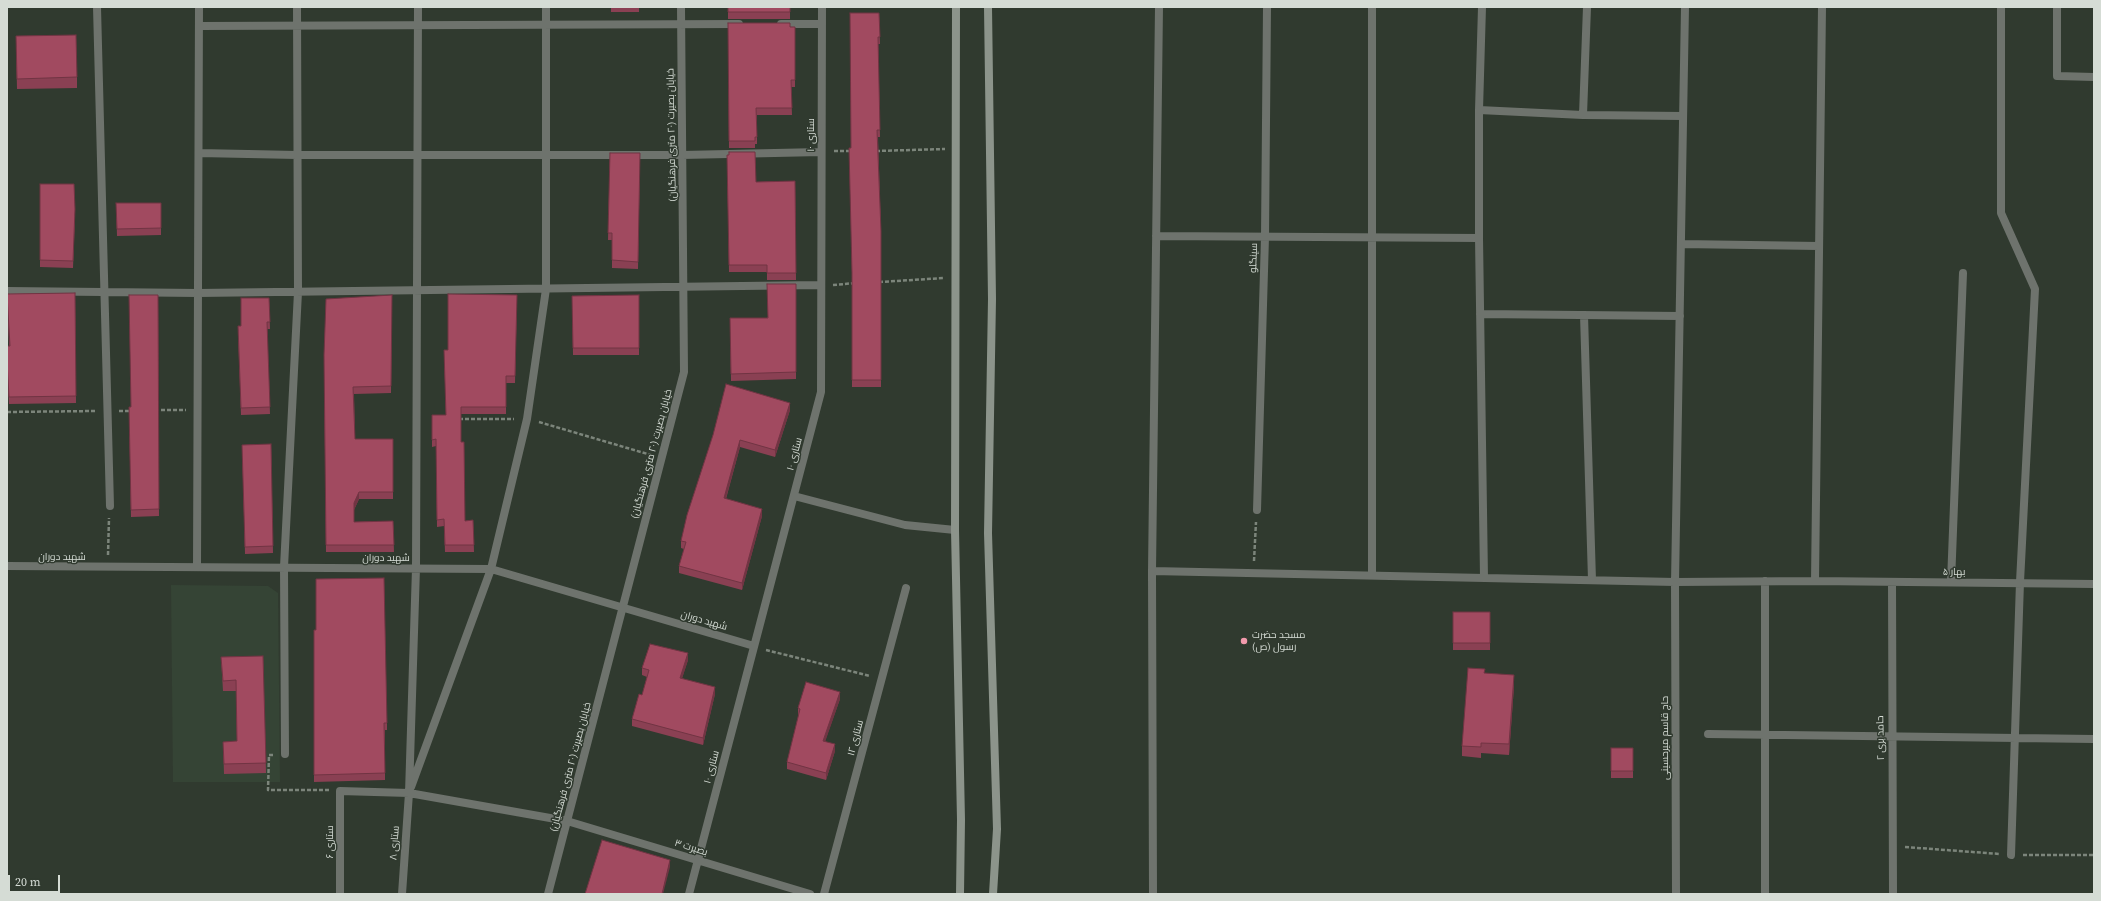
<!DOCTYPE html>
<html>
<head>
<meta charset="utf-8">
<style>
  body { margin:0 }
  #map { position:relative; width:2101px; height:901px; overflow:hidden; background:#303a2f; font-family:"Source Serif 4",serif }
  canvas { display:block }
  .frame { position:absolute; inset:0; border:8px solid #d5dcd5; pointer-events:none }
  .scale { position:absolute; left:8px; top:875px; width:52px; height:18px; box-sizing:border-box; border:2px solid #d5dcd5; border-top:0; padding-left:5px; font-size:12px; line-height:14px; white-space:nowrap; color:#d5dcd5; -webkit-text-stroke:3px #303a2f; paint-order:stroke }
</style>
</head>
<body>
<div id="map">
<canvas width="2101" height="901"></canvas>
<div class="frame"></div>
<div class="scale">20 m</div>
</div>
<script>
const ctx = document.querySelector('canvas').getContext('2d');
ctx.lineJoin = 'round';
function fill(path, color) {
  ctx.fillStyle = color;
  ctx.fill(path, 'evenodd');
}
function toPath(rows) {
  const path = new Path2D();
  for (const r of rows) {
    path.moveTo(r[0], r[1]);
    for (let i = 2; i < r.length; i += 2) path.lineTo(r[i], r[i + 1]);
  }
  return path;
}
function stroke(path, color, width, dash) {
  ctx.strokeStyle = color;
  ctx.lineWidth = width;
  ctx.lineCap = dash ? 'butt' : 'round';
  ctx.setLineDash(dash || []);
  ctx.stroke(path);
}
function label(font, color, halo, rows, align = 'center') {
  ctx.font = font + ' "Source Serif 4",Cairo,serif';
  ctx.lineWidth = 3;
  ctx.setLineDash([]);
  ctx.textBaseline = 'middle';
  ctx.strokeStyle = halo;
  ctx.fillStyle = color;
  for (const [text, x, y, turn = 0] of rows) {
    ctx.save();
    ctx.translate(x, y);
    ctx.rotate((+turn || 0) * Math.PI / 180);
    ctx.textAlign = isNaN(turn) ? turn : align;
    if (halo) ctx.strokeText(text, 0, 0);
    ctx.fillText(text, 0, 0);
    ctx.restore();
  }
}
fill(toPath([
  [171,585,268,586,278,593,280,782,173,782]
]), '#354435');
stroke(toPath([
  [834,151,851,151],
  [876,151,945,149],
  [879,282,944,278],
  [833,285,856,283],
  [155,410,186,410],
  [119,411,132,411],
  [7,412,96,411],
  [459,419,514,419],
  [539,422,651,455],
  [108,555,109,518],
  [1254,561,1256,522],
  [766,650,870,676],
  [273,755,269,755,268,790,329,790],
  [1905,847,2000,854],
  [2023,855,2094,855]
]), '#7c857b', 2.5, [4, 2]);
stroke(toPath([
  [97,7,110,506],
  [1482,7,1479,110,1479,238,1484,577],
  [2001,7,2001,213,2035,289,2020,582,2011,855],
  [2057,7,2057,76,2094,77],
  [781,24,822,24],
  [200,26,739,24],
  [1479,110,1583,115,1683,116],
  [1583,115,1587,7],
  [199,153,297,155,682,155,821,152],
  [1156,236,1479,238],
  [1681,244,1819,246],
  [7,291,198,293,820,285],
  [1480,314,1680,316],
  [1584,315,1592,580],
  [794,496,905,525,955,530],
  [1257,510,1265,237,1267,7],
  [7,566,491,569,754,646],
  [197,567,199,7],
  [1152,571,1675,582,1815,581,1822,7],
  [1372,575,1372,7],
  [1815,581,2094,584],
  [1892,582,1893,894],
  [1951,582,1963,273],
  [1708,734,2094,739],
  [285,754,284,567,298,292,297,7],
  [411,787,491,569,527,419,546,289,546,7],
  [340,894,340,791,409,793,567,821,810,894],
  [402,894,409,793,416,568,418,7],
  [548,894,684,372,681,7],
  [689,894,821,392,822,7],
  [824,894,906,588],
  [1153,894,1152,571,1159,7],
  [1676,894,1675,582,1685,7],
  [1765,894,1765,581]
]), '#6e736d', 8);
stroke(toPath([
  [956,7,955,530,961,820,960,894],
  [988,7,992,299,988,533,997,829,993,894]
]), '#8c948b', 8);
fill(toPath([
  [611,7,639,7,639,12,611,12],
  [728,7,790,7,790,19,728,19],
  [879,13,880,44,878,44,880,137,878,137,881,231,881,387,852,387,852,280,851,148],
  [728,23,795,27,795,87,791,87,792,115,757,115,757,144,755,144,755,148,729,148],
  [16,47,77,77,77,88,17,89],
  [610,153,640,153,638,269,612,268,612,240,608,240],
  [727,155,756,182,795,181,796,280,767,280,767,272,729,272],
  [40,184,75,216,73,268,40,267],
  [116,203,161,203,161,235,117,236],
  [796,284,796,379,731,381,730,318,767,318],
  [75,293,76,403,9,404,7,368,7,346,9,346,7,294],
  [158,295,159,516,131,517,129,407,131,407],
  [392,295,391,393,354,394,355,439,393,463,393,499,359,499,354,510,354,522,393,521,394,552,326,552,324,362],
  [517,295,515,383,506,383,506,414,461,414,461,442,465,521,473,520,474,552,445,552,444,526,437,527,436,446,432,447,432,415,446,415,444,350,448,350],
  [639,295,639,355,573,355,572,296],
  [269,298,270,329,267,329,270,414,241,415,238,333,241,326],
  [790,410,775,457,740,447,726,499,762,516,742,590,679,573,679,566,684,549,681,548,681,541,713,435],
  [271,444,273,553,245,554,242,445],
  [1453,612,1490,612,1490,650,1453,650],
  [314,630,387,723,387,730,385,730,385,780,314,782],
  [263,656,266,773,224,774,223,742,237,741,236,691,223,691,221,657],
  [688,660,682,678,715,694,703,745,632,726,632,719,642,695,647,677,642,675,642,668],
  [1485,673,1514,686,1509,755,1481,753,1481,758,1462,756,1462,746],
  [840,699,825,741,835,751,826,780,787,769,787,762,799,716,798,715,798,708],
  [1611,748,1633,748,1633,778,1611,778]
]), '#8a4053');
fill(toPath([
  [790,403,790,410,775,457,775,450],
  [740,440,740,447,724,505,724,498],
  [359,492,359,499,354,510,354,503],
  [762,509,762,516,742,590,742,583],
  [688,653,688,660,680,685,680,678],
  [1514,675,1514,686,1509,755,1509,744],
  [715,687,715,694,703,745,703,738],
  [840,692,840,699,823,748,823,741],
  [835,744,835,751,826,780,826,773],
  [670,860,670,867,663,894,662,894]
]), '#713443');
const building = toPath([
  [728,7,790,7,790,12,728,12,728,7],
  [850,13,879,13,880,37,878,37,880,130,877,130,881,231,881,380,852,380,852,273,849,148,851,148,850,13],
  [728,23,790,23,790,27,795,27,795,80,791,80,792,108,756,108,757,137,755,137,755,141,729,141,728,23],
  [76,35,77,77,17,79,16,36,76,35],
  [729,152,755,152,756,182,795,181,796,273,767,273,767,265,729,265,727,155,729,155,729,152],
  [610,153,640,153,638,262,612,260,612,233,608,233,610,153],
  [40,184,74,184,75,209,73,261,40,260,40,184],
  [116,203,161,203,161,228,117,229,116,203],
  [767,284,796,284,796,372,731,374,730,318,768,318,767,284],
  [75,293,76,396,9,397,7,361,7,346,10,346,7,294,75,293],
  [448,294,517,295,515,376,506,376,506,407,461,407,461,442,464,442,465,521,473,520,474,545,445,545,444,519,437,520,436,439,432,440,432,415,446,415,444,350,448,350,448,294],
  [129,295,158,295,159,509,131,510,129,407,131,407,129,295],
  [392,295,391,386,353,387,355,439,393,439,393,492,359,492,354,503,354,522,393,521,394,545,326,545,324,355,326,299,392,295],
  [639,295,639,348,573,348,572,296,639,295],
  [241,298,269,298,270,322,267,322,270,407,241,408,238,326,241,326,241,298],
  [726,384,790,403,775,450,740,440,724,498,762,509,742,583,679,566,686,542,681,541,687,515,713,435,726,384],
  [271,444,273,546,245,547,242,445,271,444],
  [384,578,387,723,384,723,385,773,314,775,314,630,316,630,316,579,384,578],
  [1453,612,1490,612,1490,643,1453,643,1453,612],
  [650,644,688,653,680,678,715,687,703,738,632,719,639,694,642,695,649,670,642,668,650,644],
  [263,656,266,763,224,764,223,742,237,741,236,680,223,681,221,657,263,656],
  [1468,668,1485,669,1484,673,1514,675,1509,744,1481,743,1481,747,1462,746,1468,668],
  [806,682,840,692,823,741,835,744,826,773,787,762,800,709,798,708,806,682],
  [1611,748,1633,748,1633,771,1611,771,1611,748],
  [602,840,670,860,662,894,585,894,602,840]
]);
fill(building, '#a14a60');
stroke(building, '#713443', 1);
for (const [x, y, r, color] of [
  [1244,641,4,"#f29aac"]
]) {
  const dot = new Path2D();
  dot.arc(x, y, r, 0, 2 * Math.PI);
  ctx.fillStyle = color;
  ctx.fill(dot);
  stroke(dot, '#303a2f', 1.5);
}
label('10px', '#d5dcd5', '#303a2f', [
  ["خیابان بصیرت (۲۰ متری فرهنگیان)",672,135,-91],
  ["ستاری ۱۰",811,135,-90],
  ["سینگلو",1254,258,-88],
  ["خیابان بصیرت (۲۰ متری فرهنگیان)",652,454,-75],
  ["ستاری ۱۰",795,454,-75],
  ["شهید دوران",62,557],
  ["شهید دوران",386,558],
  ["بهار ۵",1954,572],
  ["شهید دوران",704,621,16],
  ["ستاری ۱۲",856,738,-75],
  ["حاج قاسم میرحسینی",1665,738,-90],
  ["حامد بری ۲",1881,738,-91],
  ["خیابان بصیرت (۲۰ متری فرهنگیان)",571,767,-75],
  ["ستاری ۱۰",712,767,-75],
  ["ستاری ۶",330,842,-90],
  ["ستاری ۸",395,843,-86],
  ["بصیرت ۳",691,848,17]
]);
label('10px', '#d5dcd5', '#303a2f', [
  ["مسجد حضرت",1252,635],
  ["رسول (ص)",1252,647]
], 'left');
</script>
</body>
</html>
